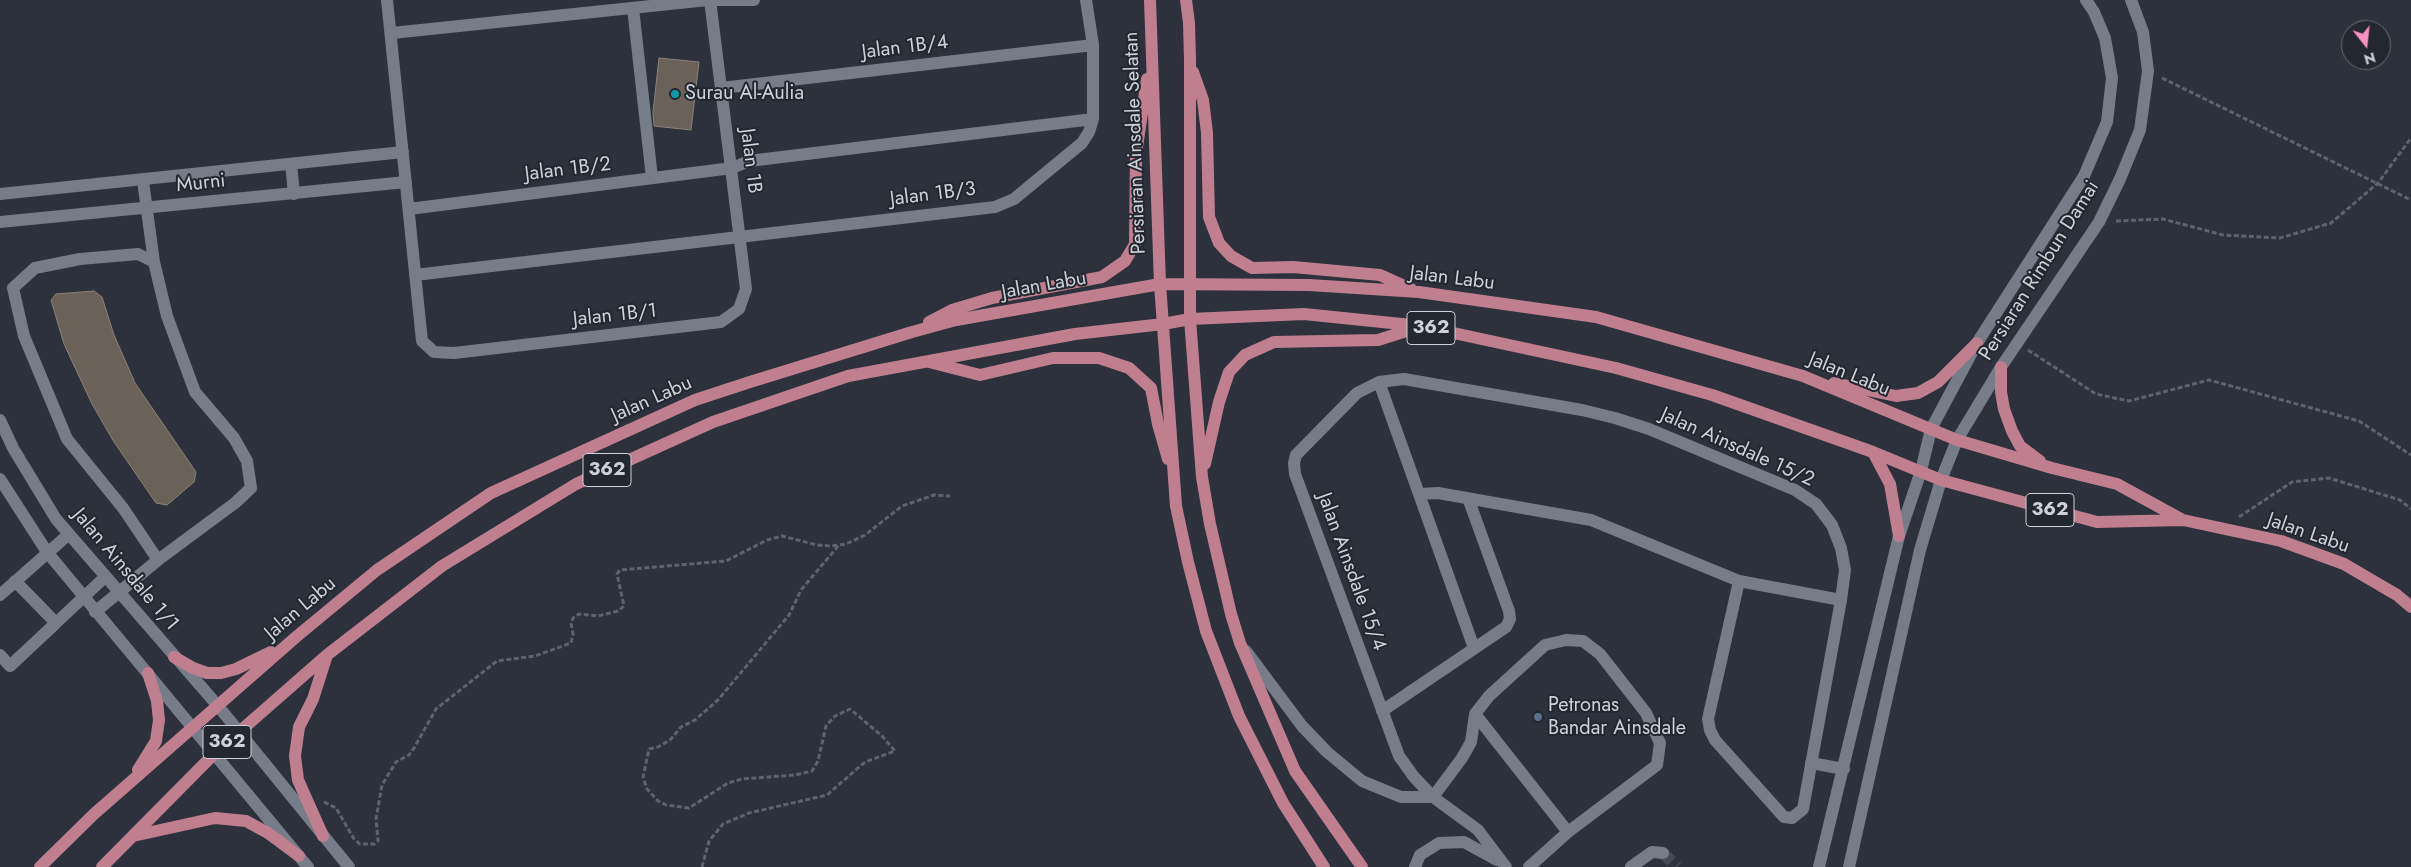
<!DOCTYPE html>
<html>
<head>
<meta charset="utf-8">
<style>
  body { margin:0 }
  #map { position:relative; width:2411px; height:867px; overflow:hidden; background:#2c313b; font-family:Jost,sans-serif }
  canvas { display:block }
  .north { position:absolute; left:2341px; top:20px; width:50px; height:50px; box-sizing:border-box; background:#222730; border:1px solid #676b73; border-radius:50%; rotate:164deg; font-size:14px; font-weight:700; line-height:20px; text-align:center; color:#ced2d8 }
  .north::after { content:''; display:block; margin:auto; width:18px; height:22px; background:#fc8fc1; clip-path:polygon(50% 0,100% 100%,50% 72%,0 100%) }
</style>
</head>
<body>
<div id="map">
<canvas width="2411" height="867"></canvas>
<div class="north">N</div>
</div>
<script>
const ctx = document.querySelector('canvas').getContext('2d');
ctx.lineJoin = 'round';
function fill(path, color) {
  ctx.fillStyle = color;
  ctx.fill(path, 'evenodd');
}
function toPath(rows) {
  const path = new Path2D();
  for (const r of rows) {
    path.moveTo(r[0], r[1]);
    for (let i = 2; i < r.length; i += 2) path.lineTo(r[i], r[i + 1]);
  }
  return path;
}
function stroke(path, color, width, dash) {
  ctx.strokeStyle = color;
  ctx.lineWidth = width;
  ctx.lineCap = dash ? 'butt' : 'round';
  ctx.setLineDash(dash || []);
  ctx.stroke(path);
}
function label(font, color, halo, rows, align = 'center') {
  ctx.font = font + ' Jost,sans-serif';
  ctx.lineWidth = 4;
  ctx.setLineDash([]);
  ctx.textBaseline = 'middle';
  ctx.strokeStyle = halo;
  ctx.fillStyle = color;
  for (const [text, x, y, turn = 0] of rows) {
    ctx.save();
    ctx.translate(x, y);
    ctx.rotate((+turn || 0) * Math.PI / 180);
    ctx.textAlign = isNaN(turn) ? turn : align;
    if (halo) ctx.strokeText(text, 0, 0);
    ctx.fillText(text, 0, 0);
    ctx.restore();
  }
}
const building = toPath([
  [659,58,699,62,691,130,654,126,653,112,659,58],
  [94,291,102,297,114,335,135,383,196,472,194,482,167,505,156,503,114,442,92,404,64,344,51,300,56,294,94,291]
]);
fill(building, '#6a6258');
stroke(building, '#8c8379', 1);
stroke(toPath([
  [1663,853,1677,867]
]), '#444953', 12, [12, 6]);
stroke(toPath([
  [2162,78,2411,200],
  [2116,221,2163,219,2223,235,2280,238,2331,223,2378,183,2411,138],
  [2028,350,2096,394,2129,401,2209,380,2359,421,2411,455],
  [2239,517,2292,482,2329,478,2400,500,2411,509],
  [324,802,336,808,354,839,360,844,375,844,378,841,376,819,382,785,396,762,409,755,414,748,436,709,497,661,535,656,571,643,573,634,571,623,573,618,579,614,598,616,618,611,624,606,617,574,620,570,726,561,767,540,782,536,817,545,831,546,846,544,865,535,902,506,934,495,950,496],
  [702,867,709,841,723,824,749,813,827,795,865,762,895,751,882,736,850,709,835,716,826,726,818,761,812,771,795,775,742,779,728,783,689,808,666,805,658,801,647,789,643,777,649,749,658,747,670,740,681,727,695,720,718,700,789,615,801,590,839,545]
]), '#5e636c', 3, [5, 2.5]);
stroke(toPath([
  [387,0,422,341,434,352,454,353,721,322,739,309,746,289,710,0],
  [713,0,754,0],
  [633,8,652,178],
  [392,33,708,0],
  [721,88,1093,45],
  [291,164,294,194],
  [0,194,403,152],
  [409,209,732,168,749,161,1093,119],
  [0,222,406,182],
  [154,262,138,254,80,259,35,268,13,288,24,336,67,439,123,508,158,560],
  [415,275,995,207,1014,199,1082,143,1089,132,1093,119,1093,45,1086,0],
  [1379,382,1474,648],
  [0,420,13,448,56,519,218,706,349,867],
  [0,479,47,552,308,867],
  [1419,494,1438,493,1591,520,1739,581,1841,600],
  [0,595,69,534],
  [95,612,158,560,235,503,251,488,247,461,234,438,195,392,167,316,154,262,143,181],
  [56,623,105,577],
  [1246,651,1302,726,1327,752,1362,781,1401,797,1433,797],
  [0,655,10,666,56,623,15,581],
  [1382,711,1506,627,1510,619,1509,611,1468,498],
  [1475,714,1568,832],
  [1811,763,1844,769],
  [1433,797,1462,758,1471,742,1475,714,1489,696,1545,645,1566,640,1583,641,1600,654,1646,713,1660,743,1657,765,1568,832,1529,867],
  [1415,867,1420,855,1439,843,1464,842,1497,860],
  [1506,867,1478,830,1433,797,1414,777,1399,756,1295,474,1294,463,1296,455,1357,393,1379,382,1404,379,1582,410,1615,418,1649,429,1795,490,1816,504,1832,525,1841,548,1845,570,1841,600,1803,809,1792,818,1784,817,1715,740,1710,730,1708,719,1739,581],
  [1631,867,1652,852,1663,853],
  [1819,867,1899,536,1921,471,1931,429,1977,343,2084,176,2107,122,2112,78,2105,38,2094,12,2086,0],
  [1849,867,1920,550,1941,480,1957,440,2001,367,2099,222,2120,179,2140,130,2148,71,2143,32,2131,0]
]), '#777d88', 12);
stroke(toPath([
  [1150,0,1160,284,1176,506,1188,562,1206,631,1239,716,1283,803,1324,867],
  [1186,0,1189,23,1190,60,1190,319,1202,477,1210,524,1231,614,1240,643,1295,771,1362,867],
  [1193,72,1203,100,1207,133,1209,217,1219,243,1231,256,1252,268,1293,267,1380,275,1411,289],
  [929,322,952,310,992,298,1102,277,1125,261,1135,244,1136,154,1147,79],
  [929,362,980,375,1053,358,1099,358,1129,368,1151,388,1158,424,1168,459],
  [2001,367,2001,392,2004,409,2012,431,2020,446,2040,461],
  [1834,383,1896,396,1918,393,1938,382,1977,343],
  [1873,452,1890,484,1899,536],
  [1205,464,1219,402,1229,372,1245,355,1274,342,1378,340,1416,328],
  [174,657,193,668,207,673,221,673,236,669,271,652],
  [138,770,156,741,159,720,157,701,148,673],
  [133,836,215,818,246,821,268,833,299,856],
  [323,836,298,780,295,756,299,727,313,699,327,655],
  [40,867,94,814,296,637,377,570,491,493,695,400,750,382,912,332,956,320,1160,284,1309,285,1419,292,1596,317,1803,376,1957,440,2052,468,2117,484,2181,519],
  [102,867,214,754,327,655,442,566,576,484,713,422,848,376,1075,334,1163,324,1190,319,1304,314,1421,326,1616,368,1712,395,1873,452,1941,480,2097,522,2183,520,2281,541,2344,564,2397,595,2411,607]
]), '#c07f8f', 12);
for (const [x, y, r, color] of [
  [675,94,5,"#0f9aa8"],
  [1538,717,5,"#5c6f8a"]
]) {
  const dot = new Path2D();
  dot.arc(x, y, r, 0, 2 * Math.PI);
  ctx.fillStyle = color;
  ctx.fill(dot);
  stroke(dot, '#222730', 2);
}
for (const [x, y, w] of [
  [1431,328,48],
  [607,470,48],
  [2050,510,48],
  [227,742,48]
]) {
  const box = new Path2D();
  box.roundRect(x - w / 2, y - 16.5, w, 33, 4);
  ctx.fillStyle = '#222730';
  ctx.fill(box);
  stroke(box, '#ced2d8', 1);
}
label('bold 19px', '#ced2d8', null, [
  ["362",1431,328],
  ["362",607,470],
  ["362",2050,510],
  ["362",227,742]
]);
label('20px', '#ced2d8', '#222730', [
  ["Jalan 1B/4",905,48,-7],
  ["Persiaran Ainsdale Selatan",1136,143,-92],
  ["Jalan 1B",750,161,83],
  ["Jalan 1B/2",568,170,-7],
  ["Murni",201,184,-6],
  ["Jalan 1B/3",933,195,-7],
  ["Persiaran Rimbun Damai",2040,271,-58],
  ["Jalan Labu",1452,279,7],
  ["Jalan Labu",1044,286,-10],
  ["Jalan 1B/1",615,316,-6],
  ["Jalan Labu",1849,375,22],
  ["Jalan Labu",652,400,-24],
  ["Jalan Ainsdale 15/2",1737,448,24],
  ["Jalan Labu",2308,534,19],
  ["Jalan Ainsdale 1/1",125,570,50],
  ["Jalan Ainsdale 15/4",1351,572,70],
  ["Jalan Labu",301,609,-40]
]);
label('20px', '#ced2d8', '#222730', [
  ["Surau Al-Aulia",685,94],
  ["Petronas",1548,706],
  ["Bandar Ainsdale",1548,729]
], 'left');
</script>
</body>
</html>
